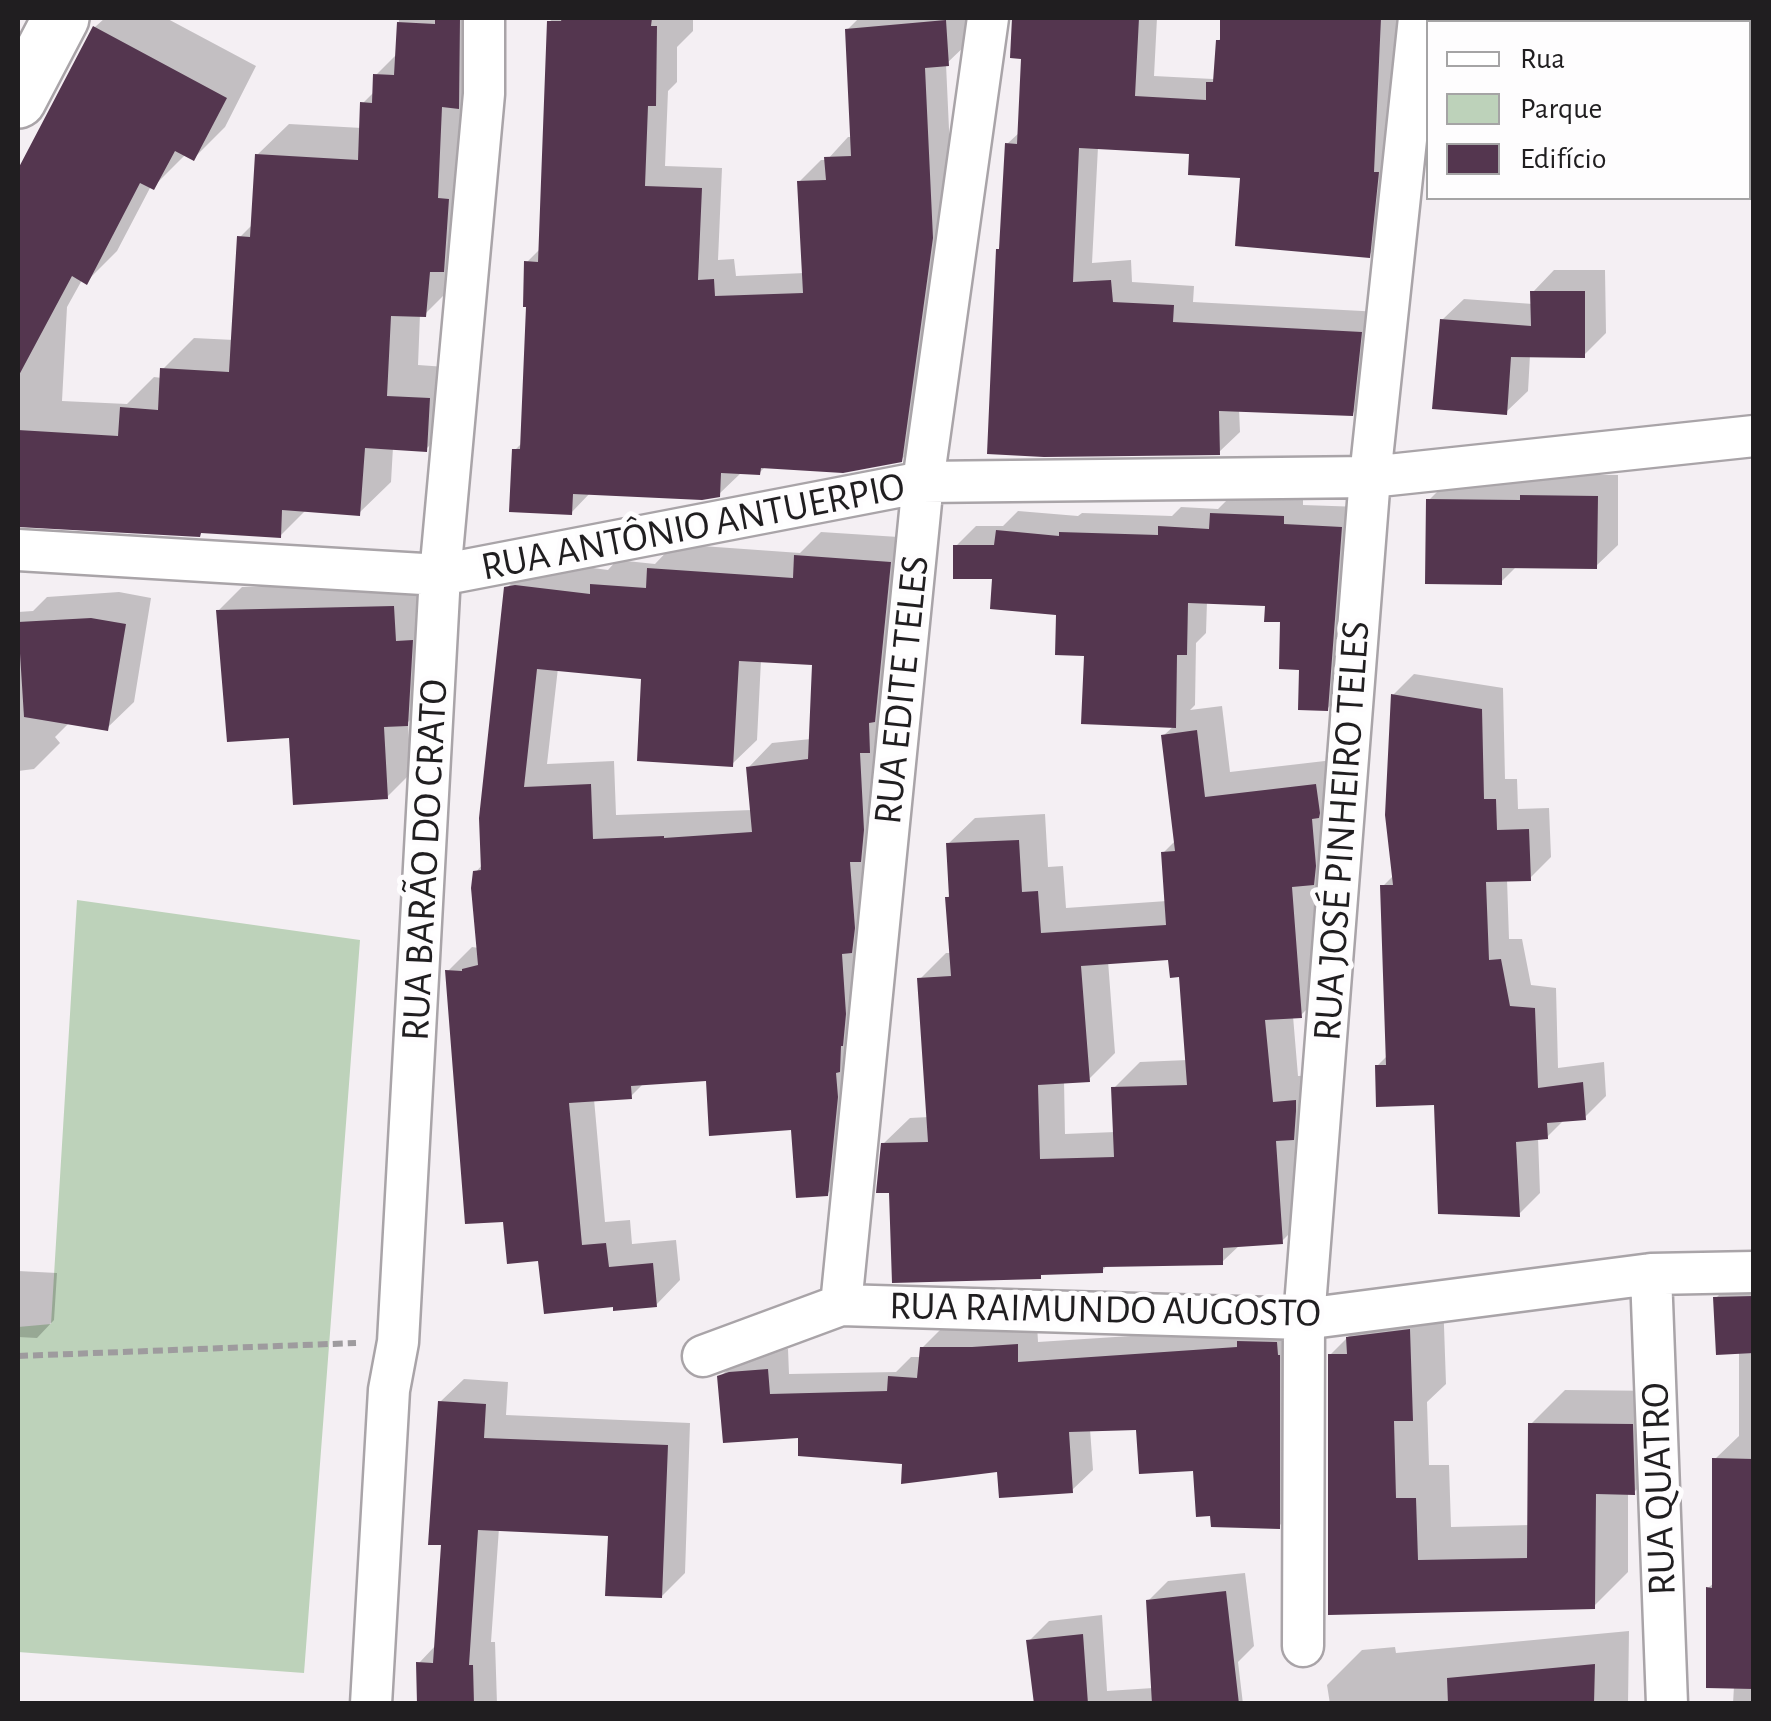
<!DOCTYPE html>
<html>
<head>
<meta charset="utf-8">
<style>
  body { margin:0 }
  #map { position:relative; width:1771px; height:1721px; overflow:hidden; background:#f4eff3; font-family:"Alegreya Sans",sans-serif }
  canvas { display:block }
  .frame { position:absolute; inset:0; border:20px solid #201e20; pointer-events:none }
  .legend { position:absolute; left:1426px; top:20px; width:325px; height:180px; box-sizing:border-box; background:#fefdfe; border:2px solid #a5a4a5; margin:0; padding:12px 18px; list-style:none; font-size:30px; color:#201e20 }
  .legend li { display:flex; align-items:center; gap:20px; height:50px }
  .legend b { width:50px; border:2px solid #a5a4a5 }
</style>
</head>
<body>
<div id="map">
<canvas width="1771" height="1721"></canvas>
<div class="frame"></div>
<ul class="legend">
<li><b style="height:12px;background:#fff"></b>Rua</li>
<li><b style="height:28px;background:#bdd2ba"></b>Parque</li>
<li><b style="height:28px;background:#54364f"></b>Edifício</li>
</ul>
</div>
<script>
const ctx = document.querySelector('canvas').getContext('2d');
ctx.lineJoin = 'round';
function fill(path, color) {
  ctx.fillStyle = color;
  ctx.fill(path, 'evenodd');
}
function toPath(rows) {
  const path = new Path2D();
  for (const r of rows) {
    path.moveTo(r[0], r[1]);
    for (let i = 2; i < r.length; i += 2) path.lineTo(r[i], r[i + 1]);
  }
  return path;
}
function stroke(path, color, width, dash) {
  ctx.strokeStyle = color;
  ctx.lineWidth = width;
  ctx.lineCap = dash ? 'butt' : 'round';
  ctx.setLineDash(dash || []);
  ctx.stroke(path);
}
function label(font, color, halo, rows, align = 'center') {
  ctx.font = font + ' "Alegreya Sans",sans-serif';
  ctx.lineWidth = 10;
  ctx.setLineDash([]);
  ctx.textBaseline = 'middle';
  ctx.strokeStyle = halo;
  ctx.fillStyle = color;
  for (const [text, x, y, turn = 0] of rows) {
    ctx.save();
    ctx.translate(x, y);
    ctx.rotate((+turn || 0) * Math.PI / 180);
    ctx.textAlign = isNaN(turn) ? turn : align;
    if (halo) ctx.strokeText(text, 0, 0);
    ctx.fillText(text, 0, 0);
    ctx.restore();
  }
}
fill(toPath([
  [77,900,360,940,304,1673,18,1652,18,1327,51,1324]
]), '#bdd2ba');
fill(toPath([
  [105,18,166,18,256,66,225,127,194,158,186,154,153,187,151,186,117,251,86,282,82,280,67,307,62,401,127,404,154,377,162,378,163,369,194,338,234,340,240,237,254,223,257,155,289,124,362,128,363,103,375,91,376,75,398,53,399,18,490,18,456,283,425,314,420,314,418,365,460,368,457,418,426,449,393,447,391,482,359,513,306,510,280,536,203,531,199,534,18,524,18,182,21,176,18,174,95,27],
  [554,18,693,18,693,31,677,47,677,82,668,91,665,166,722,168,718,260,734,259,736,276,805,273,799,182,821,160,827,160,848,137,853,137,847,30,859,18,967,18,969,42,946,64,953,216,922,438,901,460,766,466,759,473,742,472,719,494,591,492,571,513,515,450,523,442,529,305,527,262,541,248,549,22],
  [1014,18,1157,18,1154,76,1213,79,1216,76,1218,41,1223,37,1222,18,1400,18,1389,234,1369,255,1243,176,1192,152,1098,147,1092,263,1131,260,1132,282,1194,286,1193,302,1381,312,1372,393,1352,414,1239,409,1240,432,1219,452,1002,247,1007,144,1020,132,1024,56,1012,55],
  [1463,18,1566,18,1561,22,1463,22],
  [1554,270,1605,270,1606,333,1584,355,1530,355,1528,391,1506,412,1442,320,1464,299,1533,304,1533,292],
  [1544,474,1618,475,1618,545,1596,566,1517,566,1501,582,1429,500,1450,479,1540,479],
  [1233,494,1303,497,1303,505,1361,507,1347,688,1327,709,1301,667,1283,620,1267,603,1207,601,1206,633,1196,643,1195,705,1190,710,1222,706,1230,772,1342,759,1340,856,1318,878,1327,989,1301,1015,1293,1016,1298,1076,1321,1075,1308,1215,1282,1241,1241,1244,1222,1262,1108,1264,1102,1271,1044,1272,1040,1276,892,1190,883,1144,910,1118,929,1117,920,979,946,953,951,953,947,898,951,894,948,844,975,818,1045,814,1048,867,1063,866,1066,908,1167,901,1163,853,1176,840,1163,736,1175,725,1086,653,1059,612,995,577,956,546,976,526,1003,526,1018,511,1078,516,1082,513,1172,516,1181,507,1218,509],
  [1171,957,1182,974,1188,1060,1140,1062,1114,1088,1116,1132,1065,1134,1064,1081,1089,1079,1115,1053,1108,961],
  [821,532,914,538,851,1170,827,1194,794,1127,708,1079,644,1083,631,1096,594,1099,605,1222,630,1220,632,1244,676,1240,680,1280,656,1305,540,1258,505,1219,448,971,472,947,479,948,475,873,483,864,507,588,531,563,541,561,608,570,617,560,655,564,674,544,800,553],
  [761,660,815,663,811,739,772,743,748,768,752,810,616,815,614,761,547,764,558,668,644,676,732,764,757,740],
  [417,583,419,618,431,700,408,722,411,773,387,797,291,735,218,611,242,587],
  [119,592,151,598,134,702,107,728,70,722,55,737,60,743,34,769,18,771,18,612,33,611,47,597],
  [1414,674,1503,688,1505,779,1517,779,1518,809,1549,808,1551,857,1530,878,1507,879,1509,939,1522,939,1531,985,1556,988,1558,1068,1604,1062,1606,1096,1585,1117,1565,1119,1547,1137,1538,1138,1540,1193,1519,1214,1436,1103,1377,1066,1388,1055,1383,886,1394,875,1393,695],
  [18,1271,57,1273,54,1320,37,1338,18,1337],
  [1754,1271,1754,1704,1733,1704,1734,1686,1708,1588,1715,1582,1715,1459,1739,1436,1739,1351,1716,1298,1742,1272],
  [1443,1297,1446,1384,1427,1402,1429,1465,1449,1465,1451,1527,1530,1525,1531,1424,1565,1390,1666,1391,1668,1459,1634,1492,1628,1492,1628,1572,1594,1606,1331,1612,1330,1355,1364,1321],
  [1297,1322,1299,1506,1279,1526,1139,1428,1090,1429,1093,1470,1072,1490,999,1469,904,1462,800,1436,720,1377,741,1356,751,1352,788,1349,789,1374,896,1372,911,1357,922,1357,922,1348,943,1327,1037,1324,1038,1342,1254,1328],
  [464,1379,508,1382,506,1415,690,1423,685,1573,662,1596,610,1533,499,1528,491,1642,495,1642,497,1704,420,1704,419,1663,436,1645,443,1543,440,1402],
  [1245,1573,1254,1646,1238,1662,1243,1704,1036,1704,1029,1641,1049,1621,1102,1615,1107,1691,1153,1688,1148,1601,1168,1581],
  [1629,1631,1628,1704,1330,1704,1327,1685,1362,1650,1395,1647,1396,1653]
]), '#0003');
fill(toPath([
  [435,18,460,18,459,109,442,107,438,198,449,199,444,272,430,272,426,317,391,316,387,396,430,398,427,452,365,448,360,516,282,510,281,538,201,533,200,537,18,527,18,430,118,436,120,407,158,410,160,368,229,372,237,236,250,237,255,154,358,160,360,102,372,103,373,74,394,75,397,22,435,24],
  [562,18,652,18,651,26,657,26,656,106,648,106,645,186,702,188,698,280,714,279,715,296,803,293,797,181,826,180,824,157,851,156,845,29,946,20,949,66,925,68,933,238,902,462,843,473,761,468,760,475,721,473,720,497,702,500,573,494,572,515,509,512,512,449,520,449,526,307,523,307,524,261,538,262,547,21,561,21],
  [1012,18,1139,18,1135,96,1206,100,1206,82,1213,82,1216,40,1220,40,1220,18,1381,18,1374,172,1379,172,1370,258,1235,246,1240,178,1188,175,1189,154,1079,148,1073,282,1111,280,1113,302,1174,305,1173,322,1362,332,1353,416,1219,411,1220,455,1044,457,987,454,996,249,999,249,1005,143,1017,144,1021,59,1010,58],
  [93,26,227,98,194,161,175,151,154,190,140,183,87,285,72,276,18,377,18,169],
  [1530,291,1585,291,1585,358,1511,357,1507,415,1432,409,1440,319,1531,326],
  [1520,495,1598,496,1597,569,1502,568,1502,585,1425,584,1426,499,1520,500],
  [1210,513,1284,516,1284,524,1342,527,1328,711,1298,710,1299,670,1279,669,1280,622,1264,622,1265,606,1188,603,1187,655,1177,655,1176,728,1081,724,1084,656,1055,655,1056,615,990,609,992,579,953,579,953,545,994,545,996,530,1059,536,1059,532,1158,535,1158,526,1209,529],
  [794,555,891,562,875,722,869,723,870,753,860,753,864,830,861,862,850,862,855,928,852,953,842,954,846,1014,843,1046,841,1046,840,1072,836,1073,838,1097,828,1196,796,1198,791,1130,709,1136,706,1081,631,1086,632,1099,569,1103,582,1245,606,1243,609,1267,653,1263,657,1307,613,1311,613,1307,544,1314,538,1261,507,1264,503,1222,465,1224,445,970,462,971,462,969,478,965,471,888,473,871,481,870,479,818,504,587,515,585,590,594,590,584,646,588,647,568,793,578],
  [739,661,812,665,808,759,746,767,752,832,664,838,664,836,593,839,591,784,524,787,537,669,641,679,637,761,733,767],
  [394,606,396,641,413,640,408,726,384,727,388,799,293,805,289,738,227,742,216,610],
  [91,618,126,624,108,731,24,717,18,622],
  [1391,694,1482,709,1484,799,1496,799,1497,830,1529,829,1531,881,1486,882,1489,960,1501,959,1510,1006,1535,1008,1538,1088,1583,1082,1586,1120,1547,1123,1548,1139,1516,1142,1520,1217,1438,1214,1434,1105,1376,1107,1375,1065,1386,1065,1380,885,1393,885,1385,815],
  [1197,730,1205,797,1316,784,1320,813,1319,818,1312,819,1316,866,1314,885,1292,887,1302,1018,1265,1020,1273,1102,1296,1100,1296,1111,1294,1140,1276,1141,1283,1244,1223,1248,1223,1265,1103,1267,1103,1273,1041,1275,1041,1279,892,1283,889,1193,876,1193,881,1143,928,1142,917,978,951,976,945,897,949,897,946,843,1019,840,1022,892,1038,891,1041,933,1166,925,1161,852,1175,851,1161,735],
  [1168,960,1170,978,1179,977,1187,1085,1111,1087,1114,1157,1040,1159,1038,1085,1090,1082,1081,966],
  [1754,1296,1754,1353,1716,1355,1713,1297],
  [1410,1329,1413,1421,1394,1421,1396,1498,1416,1498,1418,1560,1527,1558,1528,1423,1633,1424,1635,1495,1596,1494,1595,1609,1328,1615,1328,1354,1347,1354,1346,1337],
  [1237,1341,1277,1342,1278,1355,1280,1355,1280,1529,1211,1527,1210,1516,1196,1517,1193,1471,1139,1474,1136,1430,1069,1432,1073,1493,999,1498,997,1472,901,1484,902,1464,798,1456,798,1438,723,1443,717,1376,729,1372,768,1369,770,1394,887,1391,888,1376,917,1378,920,1347,972,1347,1018,1344,1018,1362,1237,1347],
  [438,1401,486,1404,484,1438,668,1445,662,1598,605,1596,608,1536,478,1530,469,1665,473,1665,474,1704,417,1704,416,1662,433,1663,441,1545,428,1545],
  [1712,1458,1754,1459,1754,1689,1706,1688,1706,1587,1712,1588],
  [1226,1591,1239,1704,1152,1704,1146,1600],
  [1083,1634,1088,1704,1034,1704,1026,1640],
  [1595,1664,1594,1704,1448,1704,1447,1678]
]), '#54364f');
const minor = toPath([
  [18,550,440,575,923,482,1370,477,1754,436],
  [1651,1274,1667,1704],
  [841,1305,923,482,988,18],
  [703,1356,841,1305,1304,1319,1651,1274,1754,1272],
  [1303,1646,1304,1319,1370,477,1419,18],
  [371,1704,389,1390,398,1342,440,575,484,94,484,18]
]);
const secondary = toPath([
  [18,100,61,18]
]);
stroke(minor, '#a9a4a8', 45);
stroke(secondary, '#a9a4a8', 60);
stroke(toPath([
  [18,1356,356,1343]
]), '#9e9b9e', 6, [10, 5]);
stroke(minor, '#fff', 40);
stroke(secondary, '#fff', 55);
label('40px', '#201e20', '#fefdfe', [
  ["RUA ANTÔNIO ANTUERPIO",693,527,-11],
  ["RUA EDITE TELES",902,690,-84],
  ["RUA JOSÉ PINHEIRO TELES",1342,831,-86],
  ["RUA BARÃO DO CRATO",425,860,-87],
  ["RUA RAIMUNDO AUGOSTO",1105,1310,1],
  ["RUA QUATRO",1659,1489,-92]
]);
</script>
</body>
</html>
